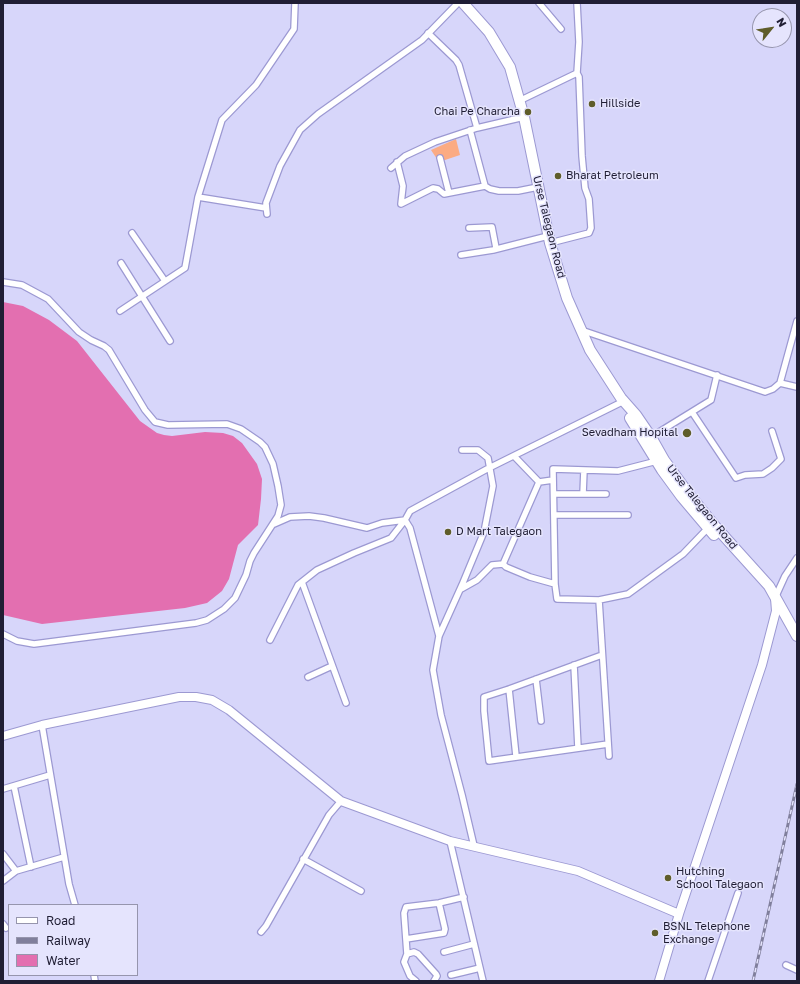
<!DOCTYPE html>
<html>
<head>
<meta charset="utf-8">
<style>
  body { margin:0 }
  #map { position:relative; width:800px; height:984px; overflow:hidden; background:#d7d6fa; font-family:"Golos Text",sans-serif }
  canvas { display:block }
  .frame { position:absolute; inset:0; border:4px solid #201e34; pointer-events:none }
  .legend { position:absolute; left:8px; top:904px; width:130px; height:72px; box-sizing:border-box; background:#e5e4fd; border:1px solid #9695ad; margin:0; padding:5px 7px; list-style:none; font-size:12px; color:#201e34 }
  .legend li { display:flex; align-items:center; gap:8px; height:20px }
  .legend b { width:20px; border:1px solid #9695ad }
  .north { position:absolute; left:752px; top:8px; width:40px; height:40px; box-sizing:border-box; background:#e5e4fd; border:1px solid #9695ad; border-radius:50%; rotate:60deg; font-size:11px; font-weight:700; line-height:16px; text-align:center; color:#201e34 }
  .north::after { content:''; display:block; margin:auto; width:14px; height:18px; background:#5f5d2a; clip-path:polygon(50% 0,100% 100%,50% 72%,0 100%) }
</style>
</head>
<body>
<div id="map">
<canvas width="800" height="984"></canvas>
<div class="frame"></div>
<ul class="legend">
<li><b style="height:5px;background:#fff"></b>Road</li>
<li><b style="height:5px;background:#807f9c"></b>Railway</li>
<li><b style="height:11px;background:#e36fb0"></b>Water</li>
</ul>
<div class="north">N</div>
</div>
<script>
const ctx = document.querySelector('canvas').getContext('2d');
ctx.lineJoin = 'round';
function fill(path, color) {
  ctx.fillStyle = color;
  ctx.fill(path, 'evenodd');
}
function toPath(rows) {
  const path = new Path2D();
  for (const r of rows) {
    path.moveTo(r[0], r[1]);
    for (let i = 2; i < r.length; i += 2) path.lineTo(r[i], r[i + 1]);
  }
  return path;
}
function stroke(path, color, width, dash) {
  ctx.strokeStyle = color;
  ctx.lineWidth = width;
  ctx.lineCap = dash ? 'butt' : 'round';
  ctx.setLineDash(dash || []);
  ctx.stroke(path);
}
function label(font, color, halo, rows, align = 'center') {
  ctx.font = font + ' "Golos Text",sans-serif';
  ctx.lineWidth = 3;
  ctx.setLineDash([]);
  ctx.textBaseline = 'middle';
  ctx.strokeStyle = halo;
  ctx.fillStyle = color;
  for (const [text, x, y, turn = 0] of rows) {
    ctx.save();
    ctx.translate(x, y);
    ctx.rotate((+turn || 0) * Math.PI / 180);
    ctx.textAlign = isNaN(turn) ? turn : align;
    if (halo) ctx.strokeText(text, 0, 0);
    ctx.fillText(text, 0, 0);
    ctx.restore();
  }
}
fill(toPath([
  [456,139,460,155,439,162,431,150]
]), '#fbab83');
fill(toPath([
  [3,302,23,306,49,320,77,341,140,421,157,433,164,435,172,436,205,432,223,433,233,436,242,443,257,464,262,479,261,499,258,525,238,545,229,579,222,591,207,603,185,608,42,624,3,615]
]), '#e36fb0');
const street = toPath([
  [539,3,561,29],
  [428,33,456,60,459,65,477,128],
  [519,101,577,73],
  [470,130,485,186,490,189,499,191,518,191,538,187],
  [440,158,449,193],
  [397,162,403,186,401,204,433,188,438,189,444,194,485,186],
  [391,168,405,156,435,142,477,128,524,117],
  [198,197,222,120,256,85,294,29,295,3],
  [267,214,266,203,280,166,300,130,318,114,422,40,458,3],
  [469,228,492,227,496,248],
  [132,233,165,281],
  [550,243,589,233,591,228,589,199,585,188,582,156,579,77,577,73,579,42,577,3],
  [461,255,493,250,548,236],
  [121,263,170,341],
  [3,282,22,285,48,299,79,332,91,340,104,346,109,350,145,410,155,422,168,425,227,424,241,429,260,442,265,447,273,464,278,486,281,505,278,516,254,553,250,561,246,575,235,598,224,609,207,620,196,623,34,644,17,641,3,634],
  [120,311,185,268,198,197,266,208],
  [581,330,765,392,773,389,780,383,797,387],
  [780,383,797,321],
  [692,412,736,478,745,475,763,474,772,468,781,459,772,431],
  [651,437,711,400,717,375],
  [462,450,478,450,488,458,493,486,484,532,462,585,439,636,433,670,441,715,462,795,474,846],
  [514,456,539,482],
  [657,461,618,471,553,469,555,584,557,599,599,600,628,594,683,554,709,527],
  [553,480,539,482,503,564,506,567,530,577,555,584],
  [554,494,583,494,584,470],
  [583,494,606,494],
  [554,515,628,515],
  [274,524,290,517,309,516,324,518,367,528,382,523,405,520],
  [302,582,346,703],
  [461,589,477,580,492,565,503,564],
  [775,598,785,576,797,558],
  [599,600,609,756],
  [439,636,410,528,405,520,410,511,487,469,622,402],
  [270,640,298,585,317,570,354,553,391,538,405,520],
  [602,655,509,689,484,697,484,711,489,761,608,744],
  [574,665,578,748],
  [308,677,332,666],
  [536,679,541,721],
  [509,689,516,756],
  [42,725,69,884,75,905],
  [14,786,31,867],
  [3,789,50,775],
  [450,841,483,981],
  [3,854,16,871],
  [303,859,361,891],
  [3,881,16,871,64,857],
  [3,924,6,928],
  [261,932,266,926,329,815,341,801],
  [406,939,444,933,445,929,439,903],
  [444,952,474,944],
  [407,954,414,952,418,954,436,974,437,976,434,981],
  [786,965,797,970],
  [94,975,95,981],
  [451,975,480,968],
  [416,981,410,976,404,962,407,954,404,913,406,907,439,903,464,897],
  [708,981,738,893]
]);
const secondary = toPath([
  [3,736,42,725,179,697,196,697,212,700,229,710,341,801,450,841,578,871,679,914],
  [659,981,679,914,762,665,776,611,775,598]
]);
const highway = toPath([
  [463,3,489,32,510,67,524,117,550,243,567,298,590,350,621,398,636,415,651,437,664,460,688,493,714,525,769,586,797,636],
  [630,418,662,470,681,496,714,535]
]);
stroke(street, '#9c99d2', 8);
stroke(secondary, '#9c99d2', 10);
stroke(highway, '#9c99d2', 12);
stroke(street, '#fff', 5.5);
stroke(secondary, '#fff', 8);
stroke(highway, '#fff', 10);
const rail = toPath([
  [753,981,797,784]
]);
stroke(rail, '#807f9c', 3);
stroke(rail, '#e5e4fd', 1.5, [4.5]);
for (const [x, y, r, color] of [
  [592,104,4,"#5f5d2a"],
  [528,112,4,"#5f5d2a"],
  [558,176,4,"#5f5d2a"],
  [687,433,5,"#5f5d2a"],
  [448,532,4,"#5f5d2a"],
  [668,878,4,"#5f5d2a"],
  [655,933,4,"#5f5d2a"]
]) {
  const dot = new Path2D();
  dot.arc(x, y, r, 0, 2 * Math.PI);
  ctx.fillStyle = color;
  ctx.fill(dot);
  stroke(dot, '#e5e4fd', 1.5);
}
label('11px', '#201e34', '#e5e4fd', [
  ["Hillside",600,104],
  ["Chai Pe Charcha",520,112,"right"],
  ["Bharat Petroleum",566,176],
  ["Sevadham Hopital",678,433,"right"],
  ["D Mart Talegaon",456,532],
  ["Hutching",676,872],
  ["School Talegaon",676,885],
  ["BSNL Telephone",663,927],
  ["Exchange",663,940]
], 'left');
label('11px', '#201e34', '#e5e4fd', [
  ["Urse Talegaon Road",549,227,76],
  ["Urse Talegaon Road",702,507,51]
]);
</script>
</body>
</html>
